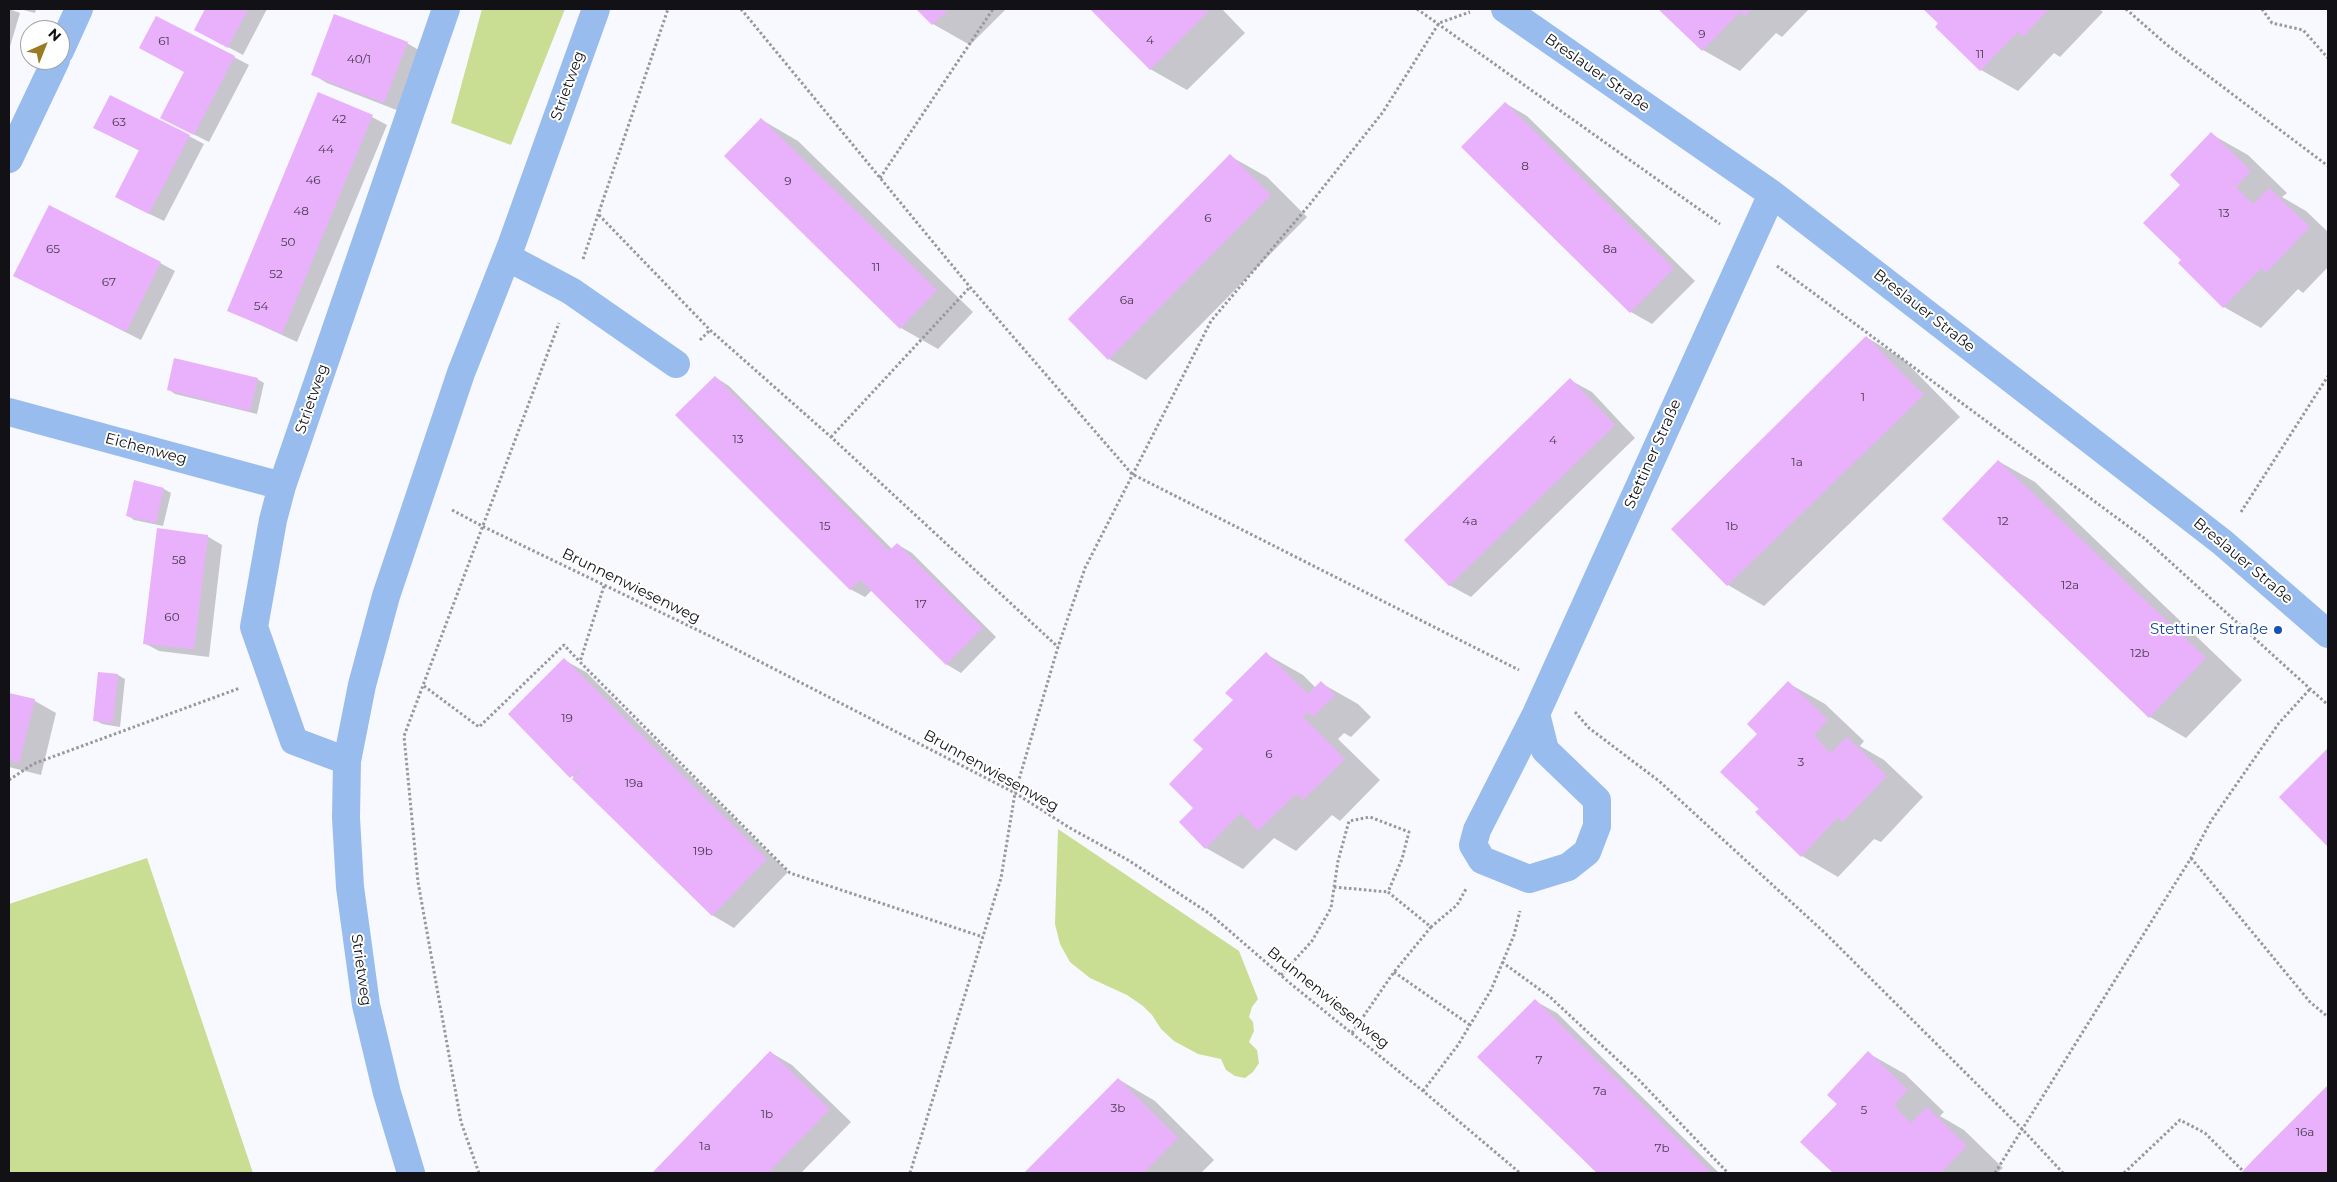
<!DOCTYPE html>
<html>
<head>
<meta charset="utf-8">
<style>
  body { margin:0 }
  #map { position:relative; width:2337px; height:1182px; overflow:hidden; background:#f8f8ff; font-family:Montserrat,sans-serif }
  canvas { display:block }
  .frame { position:absolute; inset:0; border:10px solid #121216; pointer-events:none }
  .north { position:absolute; left:20px; top:20px; width:50px; height:50px; box-sizing:border-box; background:#fff; border:1px solid #a0a0a2; border-radius:50%; rotate:44deg; font-size:14px; font-weight:700; line-height:20px; text-align:center; color:#121216 }
  .north::after { content:''; display:block; margin:auto; width:18px; height:22px; background:#9b7a24; clip-path:polygon(50% 0,100% 100%,50% 72%,0 100%) }
</style>
</head>
<body>
<div id="map">
<canvas width="2337" height="1182"></canvas>
<div class="frame"></div>
<div class="north">N</div>
</div>
<script>
const ctx = document.querySelector('canvas').getContext('2d');
ctx.lineJoin = 'round';
function fill(path, color) {
  ctx.fillStyle = color;
  ctx.fill(path, 'evenodd');
}
function toPath(rows) {
  const path = new Path2D();
  for (const r of rows) {
    path.moveTo(r[0], r[1]);
    for (let i = 2; i < r.length; i += 2) path.lineTo(r[i], r[i + 1]);
  }
  return path;
}
function stroke(path, color, width, dash) {
  ctx.strokeStyle = color;
  ctx.lineWidth = width;
  ctx.lineCap = dash ? 'butt' : 'round';
  ctx.setLineDash(dash || []);
  ctx.stroke(path);
}
function label(font, color, halo, rows, align = 'center') {
  ctx.font = font + ' Montserrat,sans-serif';
  ctx.lineWidth = 4;
  ctx.setLineDash([]);
  ctx.textBaseline = 'middle';
  ctx.strokeStyle = halo;
  ctx.fillStyle = color;
  for (const [text, x, y, turn = 0] of rows) {
    ctx.save();
    ctx.translate(x, y);
    ctx.rotate((+turn || 0) * Math.PI / 180);
    ctx.textAlign = isNaN(turn) ? turn : align;
    if (halo) ctx.strokeText(text, 0, 0);
    ctx.fillText(text, 0, 0);
    ctx.restore();
  }
}
fill(toPath([
  [482,9,565,9,511,145,451,123],
  [1058,829,1239,951,1258,999,1252,1007,1249,1017,1253,1022,1254,1031,1249,1042,1257,1050,1259,1063,1253,1072,1245,1078,1235,1076,1226,1070,1221,1059,1198,1054,1174,1041,1161,1029,1152,1015,1143,1006,1127,995,1090,978,1070,962,1060,944,1055,924],
  [147,858,253,1173,9,1173,9,904]
]), '#c9dd93');
fill(toPath([
  [9,9,20,13,9,50],
  [20,9,36,9,35,13],
  [206,9,267,9,243,55,196,30],
  [918,9,1006,9,970,45,933,24],
  [1092,9,1222,9,1245,33,1187,90,1150,69],
  [1660,9,1809,9,1782,37,1776,33,1740,71,1703,50],
  [1925,9,2099,9,2103,12,2060,57,2054,53,2018,91,1981,70,1936,27,1940,23],
  [407,43,422,52,399,111,327,83,312,74],
  [234,57,249,65,209,142,177,126],
  [1505,103,1527,116,1695,281,1652,324,1631,312],
  [372,117,387,125,297,342,228,310],
  [762,120,798,141,973,312,938,349,901,328],
  [2211,134,2248,155,2287,193,2282,197,2306,211,2328,232,2328,267,2303,293,2298,289,2261,328,2224,307,2183,260,2181,184],
  [110,136,189,136,204,144,164,221,131,205,140,151],
  [1230,156,1267,177,1307,217,1146,380,1109,359],
  [160,263,175,271,141,340,30,284],
  [1866,337,1903,359,1960,417,1764,606,1728,585],
  [715,377,729,386,892,549,897,544,912,553,996,637,961,673,946,664,872,590,865,597,850,589],
  [257,379,264,383,257,414,175,394,168,389],
  [1570,380,1592,392,1635,438,1471,597,1449,585],
  [1998,461,2035,482,2242,680,2186,738,2150,717],
  [164,489,171,493,163,526,134,520,127,515],
  [207,536,222,545,209,657,159,651,144,643],
  [1266,654,1303,675,1316,688,1321,683,1358,704,1371,717,1351,737,1344,733,1338,739,1380,780,1340,821,1332,815,1296,851,1274,838,1243,869,1206,848,1195,808,1205,749],
  [564,660,586,672,788,872,734,928,712,915,510,714],
  [118,675,125,679,120,727,102,724,95,720],
  [1788,683,1825,704,1864,741,1860,746,1884,760,1923,797,1881,842,1874,839,1838,877,1802,856,1760,809,1759,734],
  [9,694,35,701,56,713,41,775,9,767],
  [2328,750,2328,845,2280,797],
  [1535,1001,1557,1013,1719,1173,1597,1173,1479,1057],
  [770,1052,792,1065,851,1122,801,1173,654,1173],
  [1868,1053,1905,1074,1944,1112,1940,1116,1964,1130,2003,1168,1997,1173,1835,1173,1802,1142,1838,1104],
  [1118,1079,1155,1101,1214,1160,1201,1173,1026,1173],
  [2328,1087,2328,1173,2242,1173]
]), '#0003');
fill(toPath([
  [205,9,248,9,228,48,194,30],
  [916,9,949,9,932,25],
  [1090,9,1207,9,1209,11,1150,70],
  [1658,9,1752,9,1745,16,1740,12,1702,51],
  [1923,9,2049,9,2023,37,2018,32,1980,71,1935,27,1938,23],
  [334,14,408,42,384,103,311,75],
  [156,16,235,56,194,135,160,118,184,72,139,48],
  [318,92,373,115,282,334,227,311],
  [110,95,190,135,149,214,115,197,139,150,93,128],
  [1505,102,1674,268,1630,313,1461,147],
  [761,118,937,290,900,329,724,156],
  [2211,132,2251,171,2236,187,2253,204,2269,188,2310,227,2266,273,2261,268,2223,308,2178,263,2181,260,2143,223,2180,185,2170,175],
  [1230,154,1271,195,1108,360,1068,319],
  [49,205,161,262,126,332,13,276],
  [1866,336,1924,395,1727,586,1671,529],
  [174,358,258,378,250,411,167,390],
  [715,376,889,551,897,543,983,628,946,665,860,580,850,590,675,415],
  [1570,378,1615,425,1449,586,1404,540],
  [1998,460,2206,658,2149,718,1942,519],
  [134,480,164,488,156,523,126,516],
  [157,528,208,535,194,649,143,644],
  [1266,652,1308,694,1321,681,1335,695,1313,717,1308,712,1303,717,1345,759,1303,800,1296,794,1258,831,1241,813,1205,849,1179,822,1193,808,1169,784,1203,749,1193,740,1233,700,1225,693],
  [564,658,767,859,712,916,572,779,589,761,570,778,508,714],
  [98,672,118,674,113,723,93,721],
  [1788,681,1828,720,1814,735,1830,753,1847,737,1887,776,1843,822,1838,817,1801,857,1755,812,1759,809,1720,772,1757,734,1747,724],
  [9,693,35,699,19,763,9,760],
  [2328,748,2328,847,2279,797],
  [1535,999,1662,1123,1712,1173,1597,1173,1477,1057],
  [770,1051,830,1109,768,1173,652,1173],
  [1868,1051,1908,1090,1894,1105,1910,1123,1927,1107,1967,1146,1941,1173,1833,1173,1800,1142,1837,1104,1827,1095],
  [1118,1078,1178,1138,1144,1173,1024,1173],
  [2328,1085,2328,1173,2241,1173,2253,1160]
]), '#e9b0fc');
stroke(toPath([
  [741,9,970,287,1132,474,1519,670],
  [1417,9,1720,224],
  [2126,9,2167,45,2328,166],
  [2262,9,2272,23,2303,30,2328,58],
  [880,178,993,9],
  [599,215,710,330,831,437,1058,647],
  [583,259,668,9],
  [1777,266,2144,538,2328,705],
  [700,340,710,330],
  [831,437,970,287],
  [452,510,484,527,716,639,1015,793,1070,828,1128,860,1210,914,1291,984,1423,1091,1520,1173],
  [2241,512,2328,376],
  [604,586,580,662,790,873,983,937],
  [424,686,479,727,564,645,580,662],
  [1575,712,1589,728,1659,781,1825,933,2023,1130,2063,1173],
  [9,780,33,764,240,688],
  [2191,858,2310,1002,2328,1017],
  [1334,887,1388,892],
  [1502,962,1550,997,1638,1079,1728,1173],
  [1394,972,1470,1025],
  [1281,975,1312,941,1331,908,1338,861,1349,821,1370,817,1409,832,1402,859,1388,892,1431,927,1457,905,1466,889],
  [1352,1033,1394,972,1431,927],
  [1423,1091,1458,1045,1491,990,1514,935,1520,911],
  [479,1173,461,1122,418,882,404,736,559,323],
  [910,1173,1001,878,1015,793,1058,647,1085,568,1211,321,1310,204,1383,112,1439,23,1470,12],
  [1995,1173,2191,858,2211,821,2279,723,2310,689],
  [2124,1173,2180,1120,2205,1133,2243,1171]
]), '#97979c', 3, [2.5, 2.5]);
stroke(toPath([
  [1505,9,1772,194,2222,542,2328,634],
  [60,51,79,9],
  [9,159,56,60],
  [507,257,571,291,676,364],
  [9,412,282,486],
  [1536,714,1545,750,1597,800,1597,826,1587,852,1568,867,1529,879,1482,860,1473,845,1477,830,1536,714,1772,194],
  [347,761,294,741,254,627,273,520,282,486,446,9],
  [411,1173,387,1093,366,1005,350,887,346,818,347,761,362,685,386,596,461,373,511,246,596,9]
]), '#98bcee', 28);
for (const [x, y, r, color] of [
  [2278,630,5,"#1a4fb4"]
]) {
  const dot = new Path2D();
  dot.arc(x, y, r, 0, 2 * Math.PI);
  ctx.fillStyle = color;
  ctx.fill(dot);
  stroke(dot, '#fff', 2);
}
label('12px', '#483a50', null, [
  ["9",1702,34],
  ["4",1150,40],
  ["61",164,41],
  ["11",1980,54],
  ["40/1",359,59],
  ["42",339,119],
  ["63",119,122],
  ["44",326,149],
  ["8",1525,166],
  ["46",313,180],
  ["9",788,181],
  ["48",301,211],
  ["13",2224,213],
  ["6",1208,218],
  ["50",288,242],
  ["65",53,249],
  ["8a",1610,249],
  ["11",876,267],
  ["52",276,274],
  ["67",109,282],
  ["6a",1127,300],
  ["54",261,306],
  ["1",1863,397],
  ["13",738,439],
  ["4",1553,440],
  ["1a",1797,462],
  ["4a",1470,521],
  ["12",2003,521],
  ["15",825,526],
  ["1b",1732,526],
  ["58",179,560],
  ["12a",2070,585],
  ["17",921,604],
  ["60",172,617],
  ["12b",2140,653],
  ["19",567,718],
  ["6",1269,754],
  ["3",1801,762],
  ["19a",634,783],
  ["19b",703,851],
  ["7",1539,1060],
  ["7a",1600,1091],
  ["3b",1118,1108],
  ["5",1864,1110],
  ["1b",767,1114],
  ["16a",2305,1132],
  ["1a",705,1146],
  ["7b",1662,1148]
]);
label('15px', '#121216', '#fff', [
  ["Breslauer Straße",1597,73,35],
  ["Strietweg",568,86,-70],
  ["Breslauer Straße",1924,311,38],
  ["Strietweg",312,399,-71],
  ["Eichenweg",146,449,15],
  ["Stettiner Straße",1653,454,-66],
  ["Breslauer Straße",2243,561,40],
  ["Brunnenwiesenweg",631,586,26],
  ["Brunnenwiesenweg",991,771,29],
  ["Strietweg",361,970,82],
  ["Brunnenwiesenweg",1328,998,39]
]);
label('15px', '#164399', '#fff', [
  ["Stettiner Straße",2268,630]
], 'right');
</script>
</body>
</html>
